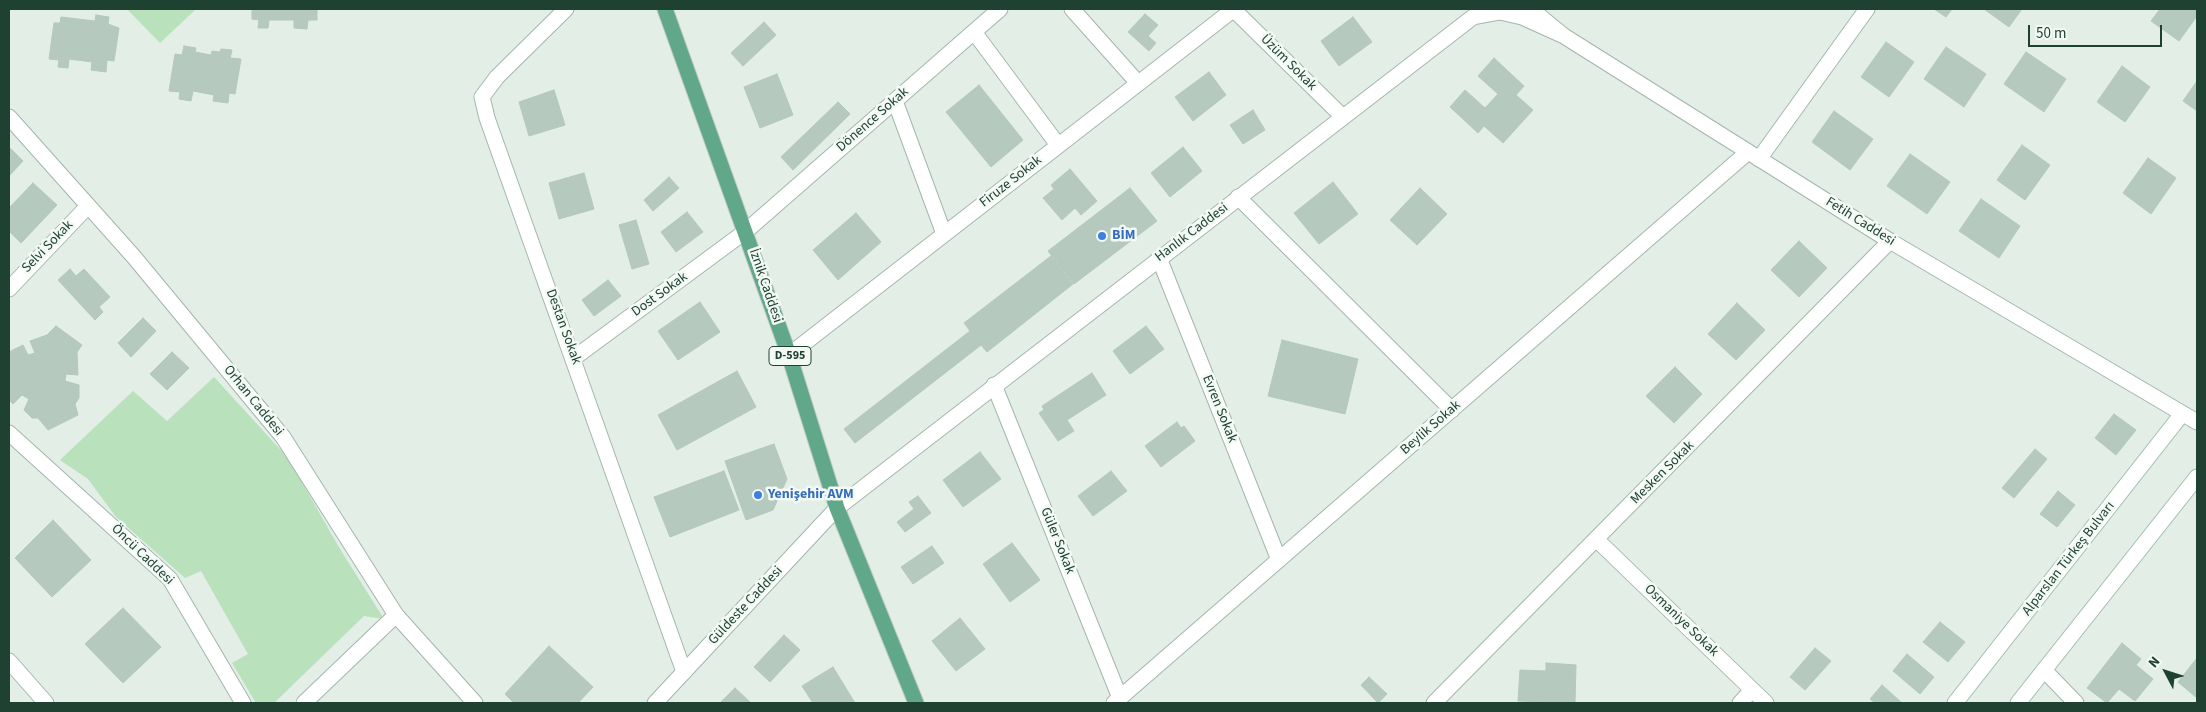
<!DOCTYPE html>
<html>
<head>
<meta charset="utf-8">
<style>
  body { margin:0 }
  #map { position:relative; width:2206px; height:712px; overflow:hidden; background:#e2eee6; font-family:"Source Sans 3",sans-serif }
  canvas { display:block }
  .frame { position:absolute; inset:0; border:10px solid #1f4132; pointer-events:none }
  .north { position:absolute; left:2141px; top:647px; width:50px; height:50px; -webkit-text-stroke:4px #f3faf5; paint-order:stroke; rotate:310deg; font-size:14px; font-weight:700; line-height:20px; text-align:center; color:#1f4132 }
  .north::after { content:''; display:block; margin:auto; width:18px; height:22px; background:#1f4132; clip-path:polygon(50% 0,100% 100%,50% 72%,0 100%) }
  .scale { position:absolute; left:2028px; top:25px; width:134px; height:22px; box-sizing:border-box; border:2px solid #1f4132; border-top:0; padding-left:6px; font-size:15px; line-height:18px; white-space:nowrap; color:#1f4132; -webkit-text-stroke:4px #f3faf5; paint-order:stroke }
</style>
</head>
<body>
<div id="map">
<canvas width="2206" height="712"></canvas>
<div class="frame"></div>
<div class="north">N</div>
<div class="scale">50 m</div>
</div>
<script>
const ctx = document.querySelector('canvas').getContext('2d');
ctx.lineJoin = 'round';
function fill(path, color) {
  ctx.fillStyle = color;
  ctx.fill(path, 'evenodd');
}
function toPath(rows) {
  const path = new Path2D();
  for (const r of rows) {
    path.moveTo(r[0], r[1]);
    for (let i = 2; i < r.length; i += 2) path.lineTo(r[i], r[i + 1]);
  }
  return path;
}
function stroke(path, color, width, dash) {
  ctx.strokeStyle = color;
  ctx.lineWidth = width;
  ctx.lineCap = dash ? 'butt' : 'round';
  ctx.setLineDash(dash || []);
  ctx.stroke(path);
}
function label(font, color, halo, rows, align = 'center') {
  ctx.font = font + ' "Source Sans 3",sans-serif';
  ctx.lineWidth = 5;
  ctx.setLineDash([]);
  ctx.textBaseline = 'middle';
  ctx.strokeStyle = halo;
  ctx.fillStyle = color;
  for (const [text, x, y, turn = 0] of rows) {
    ctx.save();
    ctx.translate(x, y);
    ctx.rotate((+turn || 0) * Math.PI / 180);
    ctx.textAlign = isNaN(turn) ? turn : align;
    if (halo) ctx.strokeText(text, 0, 0);
    ctx.fillText(text, 0, 0);
    ctx.restore();
  }
}
fill(toPath([
  [127,9,196,9,160,43],
  [214,377,288,458,340,549,384,619,364,616,274,703,256,703,232,663,248,654,201,571,185,578,116,517,88,479,60,460,133,391,167,421]
]), '#b8e1bc');
const building = toPath([
  [252,9,317,9,317,20,308,20,307,29,294,28,294,20,269,20,268,28,258,28,259,20,252,19,252,9],
  [1934,9,1952,9,1946,17,1934,9],
  [1984,9,2022,9,2009,27,1984,9],
  [2160,9,2197,9,2197,16,2179,41,2151,21,2160,9],
  [1145,14,1158,25,1148,36,1156,43,1149,51,1128,32,1145,14],
  [96,15,109,17,108,24,119,28,114,61,107,60,106,72,91,70,92,62,69,59,68,68,58,67,59,60,49,59,54,23,60,23,61,17,95,21,96,15],
  [1353,17,1372,42,1339,66,1321,41,1353,17],
  [764,22,776,35,743,66,731,53,764,22],
  [1886,42,1914,62,1889,97,1861,77,1886,42],
  [184,46,196,48,195,52,211,55,212,51,220,52,221,49,232,50,230,58,241,59,235,94,229,93,228,103,213,101,214,95,193,91,191,101,179,99,180,92,169,91,175,54,182,55,184,46],
  [1946,47,1986,74,1964,107,1924,79,1946,47],
  [2026,52,2066,79,2044,112,2004,84,2026,52],
  [1494,58,1524,86,1516,95,1533,110,1503,143,1484,126,1478,133,1450,107,1465,90,1485,108,1498,94,1478,76,1494,58],
  [2122,66,2150,87,2125,122,2097,102,2122,66],
  [1209,72,1226,95,1193,121,1175,97,1209,72],
  [777,74,793,115,760,128,744,87,777,74],
  [2197,81,2197,111,2183,101,2197,81],
  [979,85,1023,140,991,167,946,112,979,85],
  [554,90,565,125,529,136,519,102,554,90],
  [838,102,850,114,793,170,781,157,838,102],
  [1253,110,1265,130,1243,144,1230,125,1253,110],
  [1834,111,1873,139,1850,170,1812,142,1834,111],
  [2022,145,2050,165,2025,200,1997,180,2022,145],
  [9,147,23,161,9,176,9,147],
  [1183,147,1202,171,1170,197,1151,173,1183,147],
  [1910,154,1950,182,1927,214,1887,186,1910,154],
  [2148,158,2176,178,2151,214,2123,193,2148,158],
  [1070,169,1097,201,1081,215,1075,208,1062,220,1043,198,1054,189,1051,185,1070,169],
  [584,173,594,209,559,219,549,183,584,173],
  [669,177,679,188,653,211,644,200,669,177],
  [1333,182,1358,214,1319,244,1294,213,1333,182],
  [33,183,57,205,21,243,9,231,9,208,33,183],
  [1130,188,1157,221,1074,284,1048,251,1130,188],
  [1420,188,1447,214,1417,245,1390,220,1420,188],
  [1981,199,2020,226,1999,258,1959,231,1981,199],
  [687,212,703,232,676,252,661,232,687,212],
  [856,213,881,242,838,280,813,250,856,213],
  [636,220,649,264,632,269,619,225,636,220],
  [1799,241,1827,268,1799,297,1771,270,1799,241],
  [1051,256,1073,284,987,352,981,345,855,443,844,429,970,331,964,323,1051,256],
  [70,269,76,276,84,269,110,297,99,307,103,312,95,320,58,280,70,269],
  [608,280,621,296,594,316,582,300,608,280],
  [700,302,720,332,678,360,658,331,700,302],
  [1737,303,1765,330,1736,360,1708,334,1737,303],
  [143,318,156,331,131,357,118,343,143,318],
  [56,326,82,345,77,352,78,375,66,374,65,381,79,385,79,398,75,404,78,415,48,430,38,418,32,418,24,410,29,399,22,395,13,404,9,400,9,352,23,345,28,355,35,353,30,341,47,335,56,326],
  [1146,326,1164,349,1130,374,1113,351,1146,326],
  [1282,340,1358,359,1345,414,1268,396,1282,340],
  [172,352,189,368,167,390,150,374,172,352],
  [1675,367,1702,394,1674,423,1646,396,1675,367],
  [737,371,756,407,677,450,658,415,737,371],
  [1092,373,1106,395,1067,420,1074,431,1058,441,1039,413,1044,410,1042,406,1092,373],
  [2114,414,2136,430,2116,455,2095,438,2114,414],
  [1177,422,1181,428,1184,426,1195,441,1161,467,1145,446,1177,422],
  [774,444,787,479,773,510,746,520,725,461,774,444],
  [2035,449,2047,459,2014,498,2002,488,2035,449],
  [980,452,1001,479,963,507,943,480,980,452],
  [724,471,739,510,670,537,654,497,724,471],
  [1111,471,1127,491,1093,516,1078,496,1111,471],
  [2058,491,2075,505,2057,527,2040,514,2058,491],
  [918,496,931,513,905,532,897,522,914,509,909,502,918,496],
  [53,520,91,560,52,597,15,558,53,520],
  [1012,543,1040,580,1010,602,983,564,1012,543],
  [932,546,944,563,913,584,901,567,932,546],
  [123,608,161,647,123,683,85,644,123,608],
  [960,618,985,649,956,671,932,641,960,618],
  [1940,622,1965,642,1948,662,1923,642,1940,622],
  [784,635,800,650,770,682,754,667,784,635],
  [2122,643,2141,659,2136,665,2153,679,2135,701,2119,689,2107,703,2087,688,2122,643],
  [549,646,593,687,578,703,514,703,505,694,549,646],
  [1815,648,1831,661,1805,690,1790,677,1815,648],
  [1907,654,1934,677,1920,694,1893,671,1907,654],
  [2197,658,2197,698,2178,682,2197,658],
  [1546,663,1576,665,1575,703,1518,701,1520,670,1546,671,1546,663],
  [833,667,855,703,813,703,802,686,833,667],
  [1369,677,1387,694,1378,703,1361,685,1369,677],
  [1882,685,1902,703,1875,703,1870,699,1882,685],
  [735,688,750,702,720,703,735,688]
]);
fill(building, '#b6c9bf');
stroke(building, '#b3c8bc', 1);
const minor = toPath([
  [566,9,497,77,482,97,487,118,684,672],
  [1072,9,1138,83],
  [1233,9,1343,117],
  [974,32,1058,145],
  [895,101,944,234],
  [1759,159,1867,9],
  [1238,197,1452,410],
  [1159,258,1279,560],
  [9,289,88,206],
  [789,355,1234,9],
  [574,358,746,231,1000,9],
  [994,385,1120,698],
  [1597,540,1766,703],
  [9,661,46,703],
  [2044,670,2076,703],
  [304,703,396,615],
  [1114,703,1748,152],
  [1434,703,1890,241],
  [1740,703,1752,690]
]);
const tertiary = toPath([
  [1531,9,1564,36,1890,241,2197,422],
  [9,117,134,257,283,437,396,615,475,703],
  [9,433,170,579,243,703],
  [655,703,837,508,1473,17,1500,12,1522,17,1564,36]
]);
const secondary = toPath([
  [1955,703,2182,414],
  [2018,703,2197,477]
]);
const primary = toPath([
  [665,9,789,355,837,508,916,703]
]);
stroke(minor, '#a4b7ac', 17);
stroke(tertiary, '#a4b7ac', 17);
stroke(secondary, '#a1beaf', 17);
stroke(primary, '#c0cac6', 17);
stroke(minor, '#fff', 15);
stroke(tertiary, '#fff', 15);
stroke(secondary, '#fff', 15);
stroke(primary, '#61a88a', 15);
for (const [x, y, r, color] of [
  [1102,236,5,"#3f7fe0"],
  [758,495,5,"#3f7fe0"]
]) {
  const dot = new Path2D();
  dot.arc(x, y, r, 0, 2 * Math.PI);
  ctx.fillStyle = color;
  ctx.fill(dot);
  stroke(dot, '#f3faf5', 2);
}
for (const [x, y, w] of [
  [790,356,42]
]) {
  const box = new Path2D();
  box.roundRect(x - w / 2, y - 9.5, w, 19, 4);
  ctx.fillStyle = '#f3faf5';
  ctx.fill(box);
  stroke(box, '#1f4132', 1);
}
label('bold 12px', '#1f4132', null, [
  ["D-595",790,356]
]);
label('14px', '#1f4132', '#f3faf5', [
  ["Üzüm Sokak",1288,63,45],
  ["Dönence Sokak",873,120,-41],
  ["Firuze Sokak",1011,182,-38],
  ["Fetih Caddesi",1860,222,32],
  ["Hanlık Caddesi",1192,233,-37],
  ["Selvi Sokak",48,247,-46],
  ["İznik Caddesi",765,286,71],
  ["Dost Sokak",660,295,-36],
  ["Destan Sokak",563,327,70],
  ["Orhan Caddesi",253,401,51],
  ["Evren Sokak",1219,409,68],
  ["Beylik Sokak",1431,428,-41],
  ["Mesken Sokak",1663,473,-45],
  ["Güler Sokak",1057,541,68],
  ["Öncü Caddesi",142,555,44],
  ["Alparslan Türkeş Bulvarı",2069,559,-52],
  ["Güldeste Caddesi",746,606,-47],
  ["Osmaniye Sokak",1681,621,44]
]);
label('bold 14px', '#366cbe', '#f3faf5', [
  ["BİM",1112,236],
  ["Yenişehir AVM",768,495]
], 'left');
</script>
</body>
</html>
